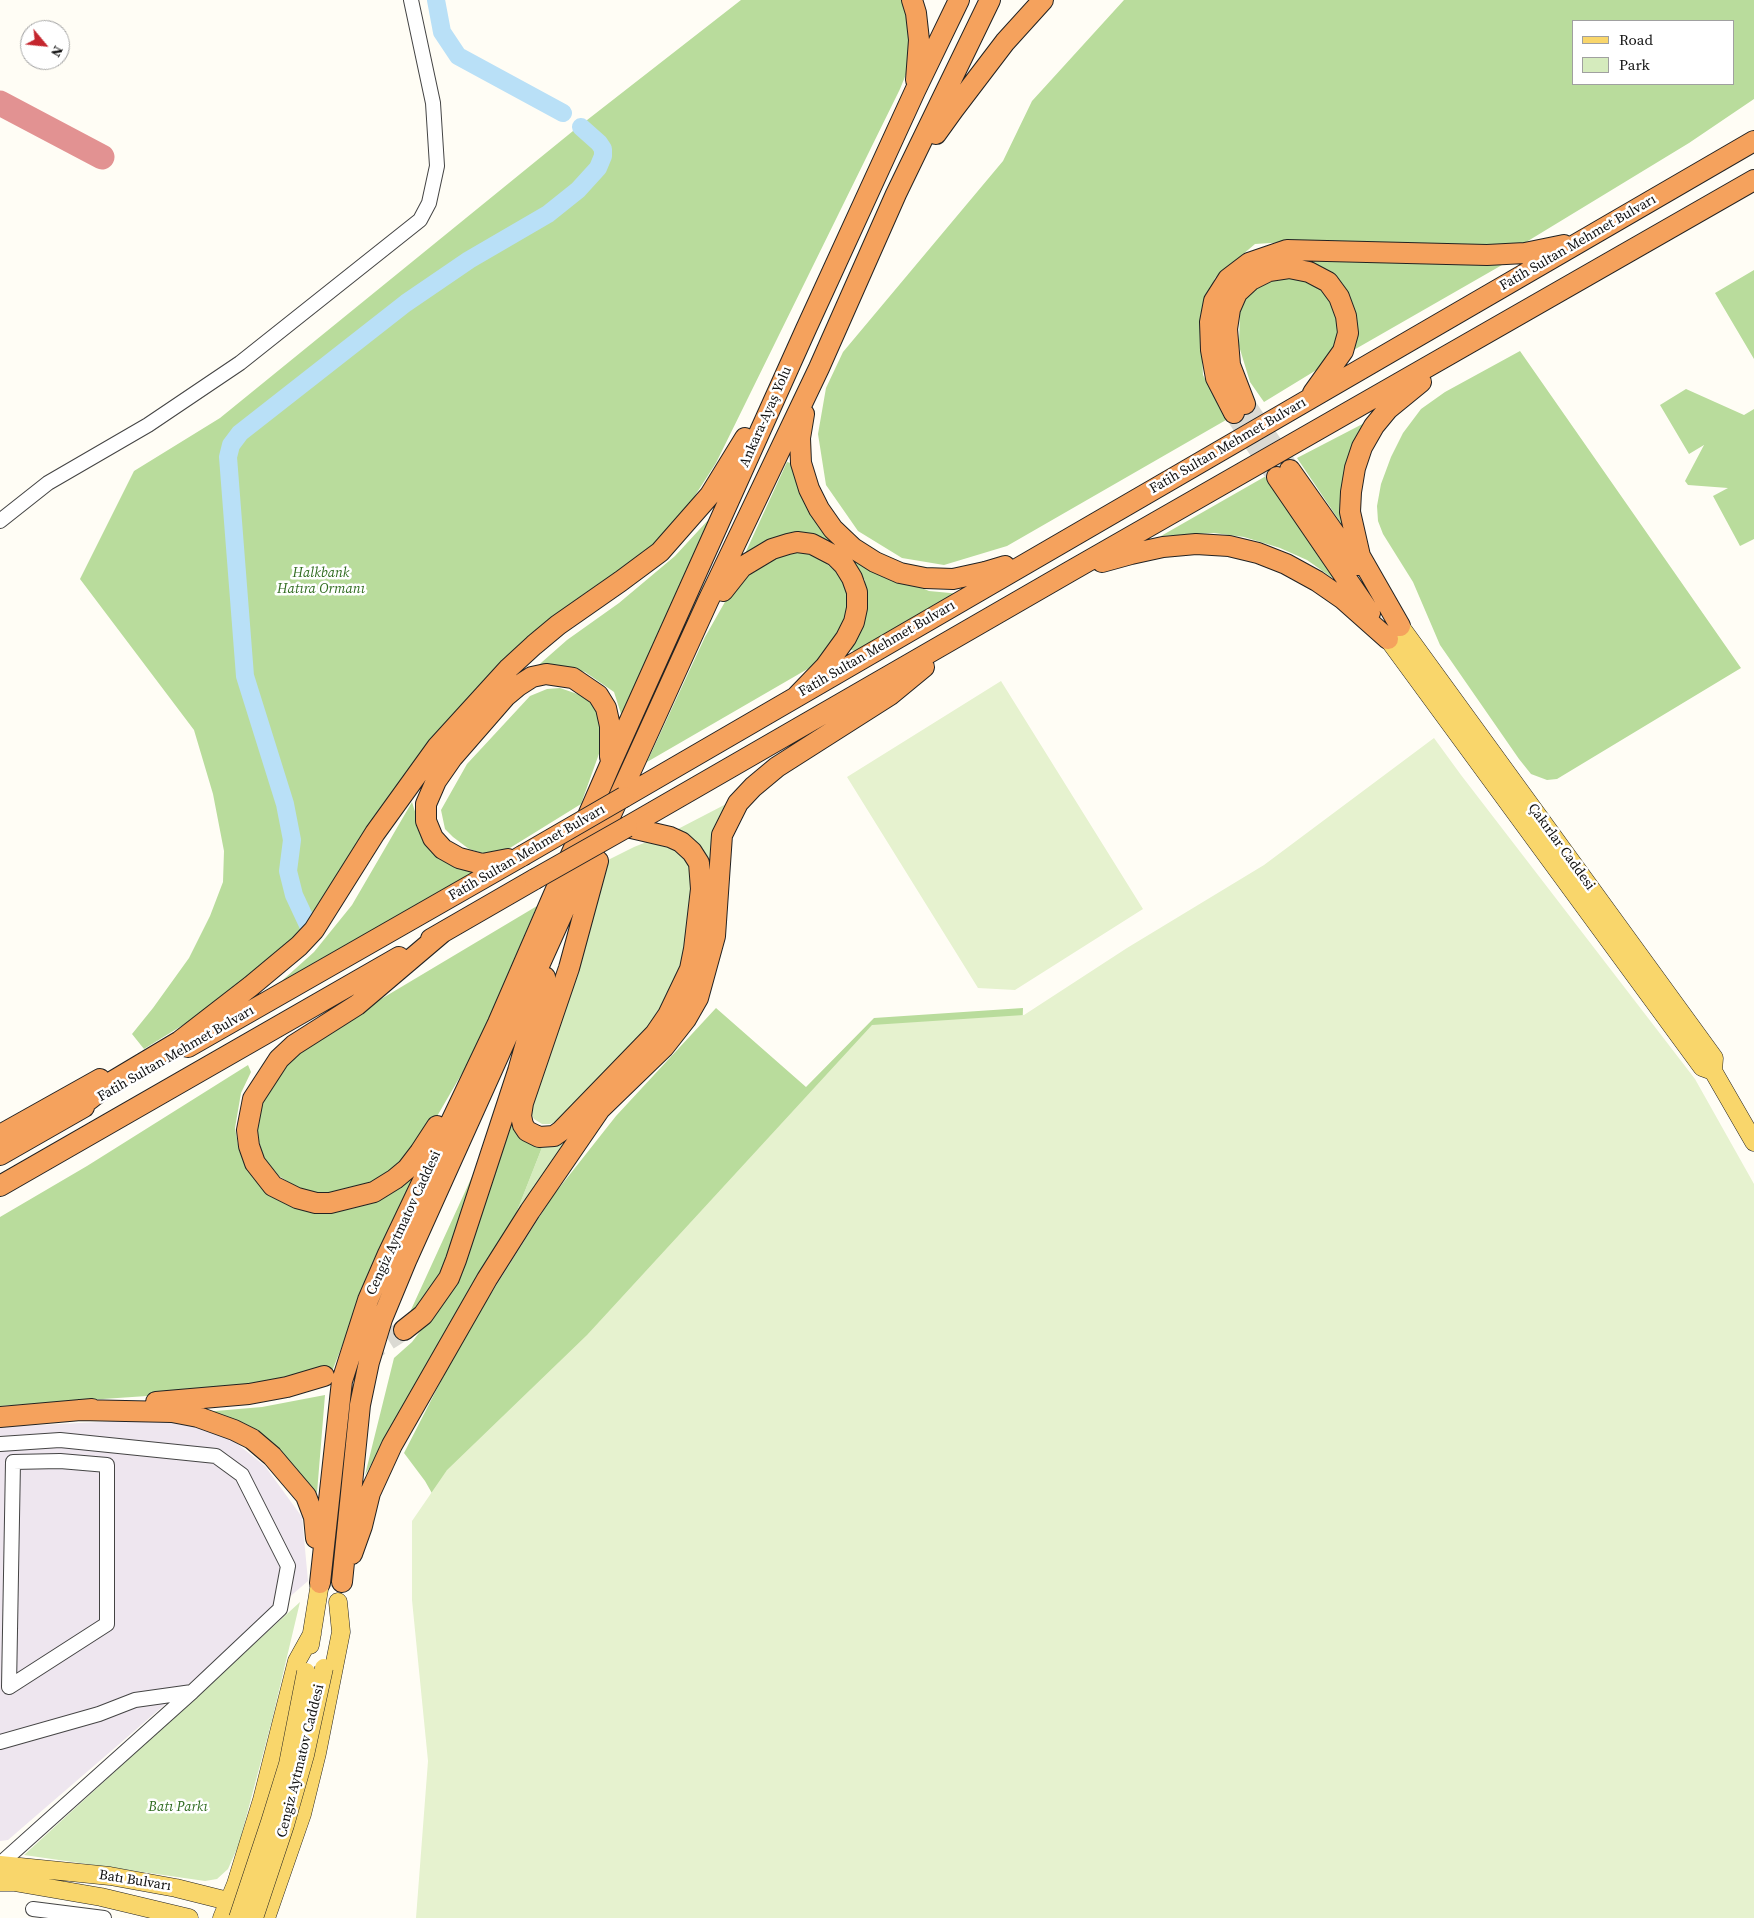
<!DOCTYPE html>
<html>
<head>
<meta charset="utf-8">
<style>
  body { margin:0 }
  #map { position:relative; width:1754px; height:1918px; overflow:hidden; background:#fffdf5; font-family:"Source Serif 4",serif }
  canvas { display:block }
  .legend { position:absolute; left:1572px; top:20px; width:162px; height:65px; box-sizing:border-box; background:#fff; border:1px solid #a0a0a0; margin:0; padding:6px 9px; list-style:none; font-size:15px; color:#111 }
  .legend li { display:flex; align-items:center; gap:10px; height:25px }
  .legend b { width:25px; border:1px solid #a0a0a0 }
  .north { position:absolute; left:20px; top:20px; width:50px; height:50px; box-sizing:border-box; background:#fff; border:1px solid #a0a0a0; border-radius:50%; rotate:118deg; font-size:14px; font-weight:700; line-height:20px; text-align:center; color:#111 }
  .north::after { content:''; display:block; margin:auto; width:18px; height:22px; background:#c4262e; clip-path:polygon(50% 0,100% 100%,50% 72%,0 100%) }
</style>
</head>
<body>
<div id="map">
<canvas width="1754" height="1918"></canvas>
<ul class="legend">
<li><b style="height:6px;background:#f9d66b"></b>Road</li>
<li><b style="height:14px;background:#d5ebbd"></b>Park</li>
</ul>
<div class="north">N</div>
</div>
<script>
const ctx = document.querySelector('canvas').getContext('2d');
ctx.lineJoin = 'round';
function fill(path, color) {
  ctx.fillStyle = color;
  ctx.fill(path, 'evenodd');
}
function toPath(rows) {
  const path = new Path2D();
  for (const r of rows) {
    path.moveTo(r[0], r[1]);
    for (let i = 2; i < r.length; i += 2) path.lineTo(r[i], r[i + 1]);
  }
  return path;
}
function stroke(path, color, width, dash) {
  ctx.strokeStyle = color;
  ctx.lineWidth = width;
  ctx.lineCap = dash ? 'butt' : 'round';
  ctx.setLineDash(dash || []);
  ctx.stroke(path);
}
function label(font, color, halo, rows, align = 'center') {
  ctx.font = font + ' "Source Serif 4",serif';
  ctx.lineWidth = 5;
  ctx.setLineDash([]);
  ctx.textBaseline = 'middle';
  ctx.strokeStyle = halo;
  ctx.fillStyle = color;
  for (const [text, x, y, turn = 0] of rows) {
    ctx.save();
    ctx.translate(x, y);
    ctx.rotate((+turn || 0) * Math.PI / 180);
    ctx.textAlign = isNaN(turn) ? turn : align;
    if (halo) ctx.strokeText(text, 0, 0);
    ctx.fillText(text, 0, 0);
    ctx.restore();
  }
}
fill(toPath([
  [138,1420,185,1422,225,1434,265,1466,302,1517,308,1581,8,1840,0,1841,0,1427]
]), '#eee6ef');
fill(toPath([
  [730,802,718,827,712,871,709,933,700,974,694,990,678,1019,660,1044,598,1104,508,1234,543,1145,559,1140,574,1127,594,1103,644,1054,666,1027,684,995,695,968,700,946,706,886,706,866,702,855,693,842,676,830],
  [654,839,671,843,690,859,696,883,684,966,655,1026,561,1120,550,1124,542,1124,534,1119,530,1112,606,861,634,847],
  [300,1602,272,1720,239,1844,228,1869,217,1879,205,1881,24,1855]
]), '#d5ebbd');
fill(toPath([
  [741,0,901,0,912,26,911,62,900,89,716,463,678,522,646,552,533,639,304,930,204,1012,144,1049,132,1034,153,1008,189,958,210,916,223,882,224,851,213,794,194,730,80,579,134,471,220,418,573,131],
  [1124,0,1754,0,1754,99,1689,143,1518,247,1302,241,1255,244,1215,278,1200,316,1203,375,1226,420,1007,546,944,565,902,558,858,531,826,485,818,434,826,388,843,352,1003,161,1032,101],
  [1573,21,1733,21,1733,84,1573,84],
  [1303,258,1509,261,1352,351,1357,322,1350,296,1342,283,1326,270],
  [1754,270,1754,359,1715,293],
  [1275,275,1315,282,1326,293,1340,311,1338,341,1323,366,1264,402,1250,382,1239,346,1240,308,1253,289],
  [1520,351,1741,668,1557,779,1547,780,1531,774,1519,759,1440,645,1413,582,1383,534,1378,521,1377,506,1381,484,1391,457,1403,433,1421,409,1445,392],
  [1686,389,1744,415,1754,409,1754,539,1740,546,1713,496,1728,488,1688,485,1685,481,1704,445,1689,454,1660,405],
  [1376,417,1359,445,1353,541,1297,458],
  [787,462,795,464,804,496,885,573,929,591,961,594,860,653,849,649,865,610,865,580,846,557,821,542,743,558],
  [1266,476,1341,584,1307,560,1280,548,1244,537,1214,533,1161,536],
  [710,518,622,717,614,692,585,672,563,666,525,677,567,640,619,603,675,556],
  [801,551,818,556,836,572,846,588,850,607,835,641,811,667,647,762,705,637,734,586,764,559],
  [560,688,589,698,599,714,605,737,581,804,505,851,486,854,469,849,453,837,445,829,441,810,467,764,530,696,547,689],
  [412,802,421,831,458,866,475,873,275,987,314,952,352,905],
  [537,906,475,1051,436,1118,403,1164,368,1186,322,1194,298,1188,279,1176,264,1158,258,1138,258,1116,268,1086,291,1058,309,1042],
  [716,1008,806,1087,874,1018,1023,1008,1020,1097,450,1525,425,1481,404,1453,463,1338,552,1197,616,1116],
  [248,1065,251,1072,241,1093,235,1128,239,1150,249,1171,300,1209,409,1176,417,1180,366,1284,333,1369,235,1390,0,1406,0,1217,87,1166],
  [510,1118,517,1133,543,1145,508,1234,365,1475,394,1358,412,1342,425,1325],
  [491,1135,445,1266,427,1298,405,1323],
  [325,1395,317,1493,282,1458,204,1412,262,1407]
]), '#b9dc9c');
fill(toPath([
  [1001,681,1143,909,1015,990,978,988,847,777],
  [1434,738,1461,775,1695,1079,1754,1184,1754,1918,416,1918,428,1761,412,1600,412,1521,447,1470,587,1335,872,1025,1024,1015,1127,948,1264,865]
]), '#e6f2cf');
stroke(toPath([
  [436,0,442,32,458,56,563,113],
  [308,925,294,895,288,871,292,840,285,804,245,676,228,457,231,445,240,433,406,303,469,260,548,214,578,190,598,168,603,156,603,149,599,143,581,127]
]), '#b9e0f7', 18);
stroke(toPath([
  [0,103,102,157]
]), '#e29292', 25);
stroke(toPath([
  [1245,404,1290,470],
  [1234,413,1275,474],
  [363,1356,404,1330]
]), '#dbdad3', 20, [20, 10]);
const minor = toPath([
  [0,521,48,483,148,425,240,363,420,220,429,203,437,166,433,103,411,0],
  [0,1444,60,1440,216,1456,242,1475,288,1566,280,1609,192,1692,135,1700,99,1714,0,1742],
  [60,1461,107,1465,107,1624,9,1687,13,1462,60,1461],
  [0,1864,192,1692],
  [33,1909,104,1918]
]);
const major = toPath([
  [1388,639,1702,1067,1713,1071,1714,1058,1400,626],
  [1713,1071,1754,1142],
  [310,1645,320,1583],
  [0,1865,110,1876,176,1888,228,1901,238,1905],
  [0,1882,14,1882,101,1897,189,1918],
  [222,1918,236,1884,262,1800,297,1661,312,1634],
  [266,1918,302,1814,317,1753,341,1632,338,1602]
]);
const highway = toPath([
  [912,0,916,13,919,40,916,80],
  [936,134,954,109,1005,42,1043,0],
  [1245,404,1230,365,1227,329,1230,309,1237,293,1251,280,1269,271,1289,268,1309,272,1328,282,1339,297,1346,316,1348,333,1343,351,1313,393],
  [1234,413,1216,378,1211,350,1210,322,1214,301,1228,279,1249,263,1287,250,1487,255,1525,253,1564,245],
  [804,414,800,438,801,463,809,489,819,509,833,529,853,548,875,562,900,573,925,578,953,579,985,572,1005,566],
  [1290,470,1357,565],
  [1277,477,1370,613],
  [1102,562,1131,554,1163,547,1196,544,1229,546,1258,553,1286,564,1317,581,1343,599,1388,639],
  [723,591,742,567,772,549,788,544,797,542,812,544,835,556,844,565,852,578,857,592,857,608,854,622,846,638,825,667,796,697],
  [1400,626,1360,556,1350,512,1351,492,1355,468,1362,447,1374,426,1388,409,1421,382],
  [624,797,1754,141],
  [627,827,1069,572,1754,180],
  [508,859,482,864,459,858,443,849,433,838,426,821,426,804,436,781,452,758,506,696,518,686,532,677,546,674,573,678,598,695,606,708,610,726,610,757],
  [598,861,569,968,523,1103,521,1116,523,1125,527,1131,539,1137,554,1136,561,1131,655,1034,668,1015,690,969,694,949,701,889,699,863,692,852,681,842,670,837,627,827],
  [431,939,535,879],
  [188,1047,522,856],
  [72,1113,113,1081,180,1041,251,986,299,946,314,930,375,833,437,747,509,668,534,645,558,625,621,581,660,552,710,495,745,438],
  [437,1126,420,1152,407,1169,395,1179,374,1192,330,1203,316,1203,297,1198,273,1186,255,1163,249,1146,247,1130,253,1099,279,1059,294,1045,357,1005,443,932],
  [0,1135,100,1079],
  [0,1155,84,1107],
  [0,1186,399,957],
  [404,1330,423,1315,449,1278,456,1260,518,1071,545,977],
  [156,1402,249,1394,287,1387,324,1376],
  [79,1410,172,1412,198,1417,234,1430,252,1439,272,1456,306,1496,314,1517,316,1538],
  [0,1417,92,1409],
  [352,1554,362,1526,370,1493,392,1445,487,1279,530,1211,600,1109,664,1047,686,1019,698,998,715,936,722,835,738,803,753,787,777,767,890,695,924,667],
  [342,1582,360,1405,369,1362,382,1319,406,1261,565,908,608,821,708,601,819,368,896,194,990,0],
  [320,1583,342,1381,368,1300,388,1254,498,1023,610,765,806,329,915,91,959,0]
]);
stroke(minor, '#444', 16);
stroke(major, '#222', 19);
stroke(highway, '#222', 22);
stroke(minor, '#fff', 14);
stroke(major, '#f9d66b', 18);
stroke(highway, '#f5a25d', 20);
const majorBridge = toPath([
  [238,1918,270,1822,288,1764,306,1672],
  [254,1918,285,1825,305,1755,324,1668]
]);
const highwayBridge = toPath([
  [522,856,624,797],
  [535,879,627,827]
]);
stroke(majorBridge, '#222', 19, []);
stroke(highwayBridge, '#222', 22, []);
stroke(majorBridge, '#f9d66b', 18);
stroke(highwayBridge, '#f5a25d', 20);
label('14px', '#111', '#fff', [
  ["Fatih Sultan Mehmet Bulvarı",1578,243,-30],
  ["Ankara-Ayaş Yolu",766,417,-66],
  ["Fatih Sultan Mehmet Bulvarı",1228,446,-30],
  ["Fatih Sultan Mehmet Bulvarı",877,649,-30],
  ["Çakırlar Caddesi",1561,847,54],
  ["Fatih Sultan Mehmet Bulvarı",527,853,-30],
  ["Fatih Sultan Mehmet Bulvarı",176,1054,-30],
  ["Cengiz Aytmatov Caddesi",404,1223,-65],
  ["Cengiz Aytmatov Caddesi",301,1761,-76],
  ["Batı Bulvarı",135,1881,9]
]);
label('italic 14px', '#2f6b1f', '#fff', [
  ["Halkbank",321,573],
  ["Hatıra Ormanı",321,589],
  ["Batı Parkı",178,1807]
]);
</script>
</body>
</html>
